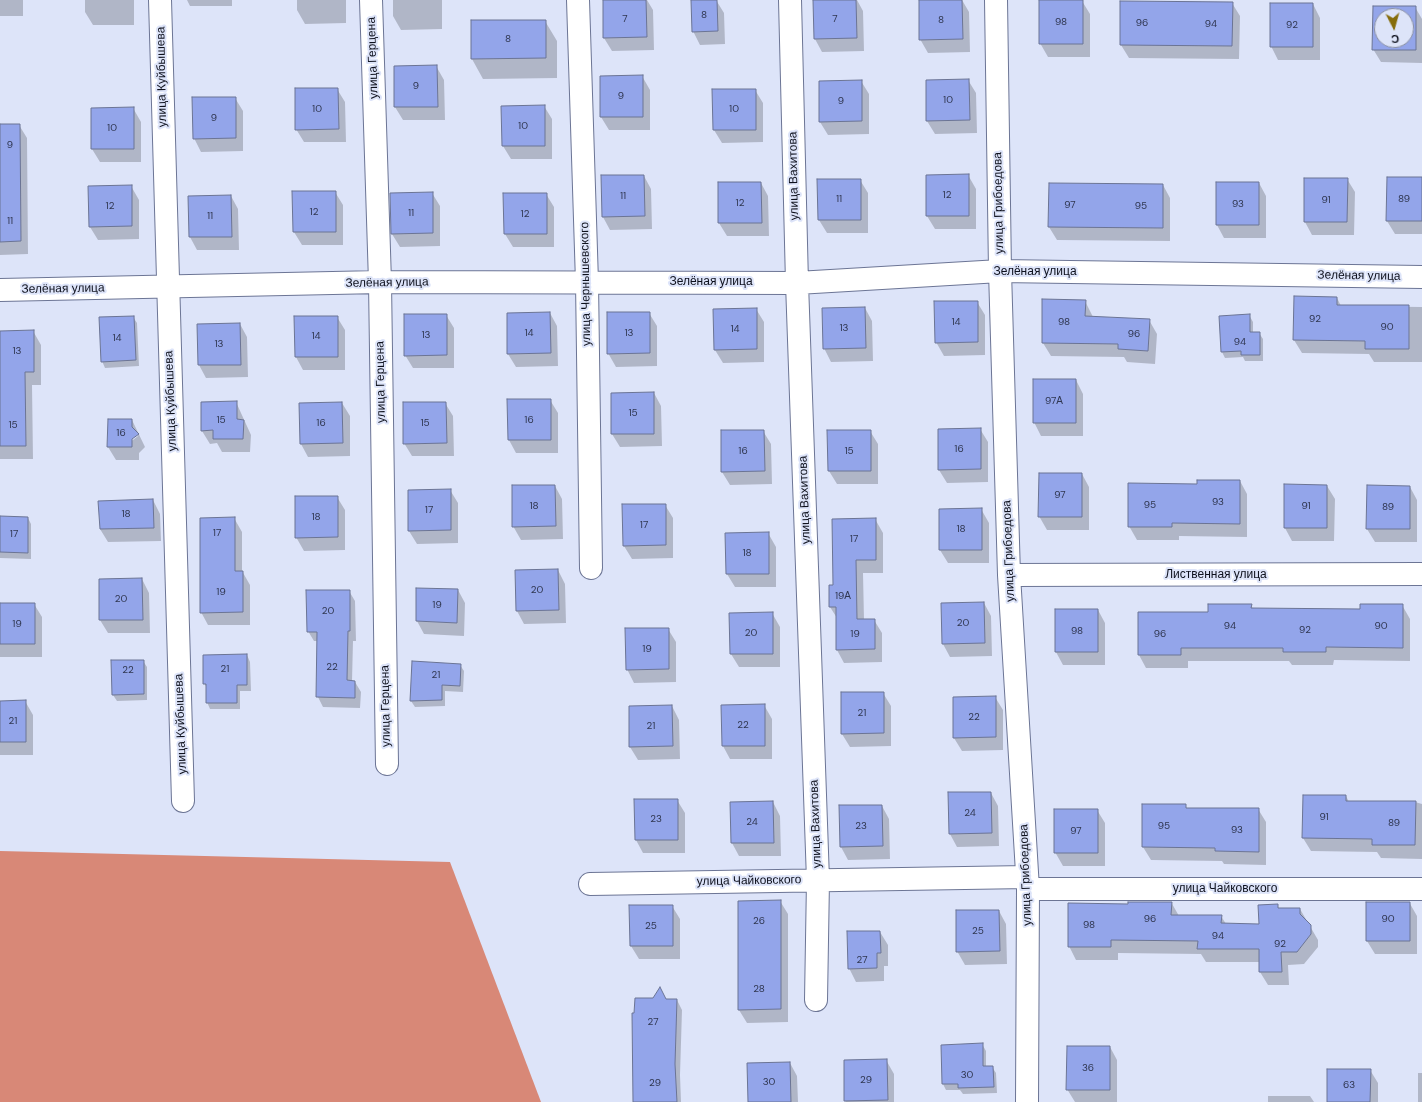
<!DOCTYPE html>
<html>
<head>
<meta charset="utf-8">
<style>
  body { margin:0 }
  #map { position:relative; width:1422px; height:1102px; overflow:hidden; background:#dde4f9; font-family:"DM Sans",sans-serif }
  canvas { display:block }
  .north { position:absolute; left:1374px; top:8px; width:40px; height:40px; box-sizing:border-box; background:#dde4f9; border:1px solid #8a90a1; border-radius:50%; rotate:174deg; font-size:11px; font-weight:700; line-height:16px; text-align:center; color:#0e111d }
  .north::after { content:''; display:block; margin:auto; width:14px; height:18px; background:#866d0c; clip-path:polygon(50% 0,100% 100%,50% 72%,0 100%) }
</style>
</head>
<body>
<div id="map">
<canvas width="1422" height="1102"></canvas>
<div class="north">С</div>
</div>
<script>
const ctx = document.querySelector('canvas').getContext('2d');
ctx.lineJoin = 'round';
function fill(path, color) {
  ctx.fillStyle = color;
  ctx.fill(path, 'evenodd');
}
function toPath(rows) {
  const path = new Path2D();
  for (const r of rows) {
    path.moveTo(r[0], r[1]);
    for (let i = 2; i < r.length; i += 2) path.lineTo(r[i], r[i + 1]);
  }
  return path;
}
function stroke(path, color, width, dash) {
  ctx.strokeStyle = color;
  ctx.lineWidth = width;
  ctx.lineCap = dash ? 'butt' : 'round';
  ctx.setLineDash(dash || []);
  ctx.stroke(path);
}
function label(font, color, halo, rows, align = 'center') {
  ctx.font = font + ' "DM Sans",sans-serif';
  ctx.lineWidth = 4;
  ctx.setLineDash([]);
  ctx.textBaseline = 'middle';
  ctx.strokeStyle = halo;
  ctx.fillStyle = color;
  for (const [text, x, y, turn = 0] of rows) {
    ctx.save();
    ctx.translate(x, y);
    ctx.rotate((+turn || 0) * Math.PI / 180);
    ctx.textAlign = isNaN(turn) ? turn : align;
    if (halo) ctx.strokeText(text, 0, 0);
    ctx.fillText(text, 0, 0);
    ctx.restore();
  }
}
fill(toPath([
  [0,851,450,862,541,1102,0,1102]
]), '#d88877');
fill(toPath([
  [0,0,23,0,23,16,0,16],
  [85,0,134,0,134,25,93,25,85,12],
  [187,0,232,0,232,6,190,6],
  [297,0,346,0,346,23,305,24,297,10],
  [393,0,442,0,442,29,401,30,393,16],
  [604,0,647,0,653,10,654,50,612,51,604,38],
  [716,0,724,13,725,44,700,45,693,31],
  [814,0,857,0,863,11,864,51,822,52,815,39],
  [920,0,962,0,969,12,970,52,928,53,920,39],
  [1082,1,1090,14,1090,57,1048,57,1040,43],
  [1232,3,1240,16,1239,59,1129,58,1121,45],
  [1313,4,1320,18,1320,60,1278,60,1271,46],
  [1374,7,1415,7,1422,19,1422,63,1381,62,1373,49],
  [1382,16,1406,16,1406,40,1382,40],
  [545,21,557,41,557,78,483,79,472,59],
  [436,66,444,80,445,120,403,120,395,107,395,67],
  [642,76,650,90,650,130,609,130,601,117,601,77],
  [968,80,976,93,977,133,935,134,927,121],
  [861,81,869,94,869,134,828,135,820,122],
  [337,89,345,102,346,142,304,142,296,129],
  [755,90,763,103,763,142,722,143,714,130],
  [235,98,243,111,243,151,201,152,194,138],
  [544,106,552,119,552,159,511,159,503,146,502,107],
  [133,108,141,122,141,162,100,162,92,149,92,109],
  [0,125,19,125,27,138,28,254,0,255],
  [968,175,976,189,976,229,935,229,927,216,927,176],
  [644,176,651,189,652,229,610,230,603,217],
  [1422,178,1422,234,1395,234,1387,221],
  [1347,179,1355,192,1354,235,1312,235,1305,222],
  [818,180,860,180,868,193,868,233,827,233,819,220],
  [719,183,761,183,768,196,769,236,727,236,719,223],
  [1217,183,1259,183,1266,196,1266,238,1224,238,1217,225],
  [1163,185,1170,198,1170,241,1057,240,1049,227],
  [131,186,139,200,139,239,98,240,90,227],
  [335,192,343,205,343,245,302,245,294,232],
  [432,193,440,206,440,246,400,247,392,234],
  [546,194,554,207,554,247,513,247,505,234],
  [231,196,238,209,239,250,197,250,190,237],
  [1337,298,1341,306,1422,307,1422,362,1374,362,1369,354,1302,353,1294,340],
  [1085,301,1093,317,1149,320,1157,334,1155,364,1127,362,1124,357,1051,356,1043,343],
  [977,302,985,315,985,355,944,356,936,342],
  [865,308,872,321,873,361,831,362,824,348],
  [756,309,764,322,764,362,723,363,715,350],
  [550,313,557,326,558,366,516,367,508,354],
  [649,313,657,326,657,366,616,367,608,353],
  [446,315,454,328,454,368,413,368,405,355],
  [1249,315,1253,322,1253,333,1259,333,1263,339,1263,361,1245,361,1243,357,1225,358,1222,352],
  [133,317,137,323,139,366,105,368,102,361],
  [295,317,337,317,345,330,345,370,303,370,296,357],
  [240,324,247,337,248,377,206,378,199,365],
  [33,331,41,345,41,385,32,385,33,459,0,459,0,332],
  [1076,380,1083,394,1083,436,1041,436,1034,422],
  [654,393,661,406,662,446,620,447,612,434],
  [508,400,550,400,558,413,558,453,516,453,509,440],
  [236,402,251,435,250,452,222,452,217,443,210,444,202,431],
  [342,403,350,416,350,456,308,457,301,444],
  [445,403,453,416,454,456,412,456,404,443],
  [109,420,132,420,145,447,139,453,139,460,116,460,108,447],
  [138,433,138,436,129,443,128,442],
  [980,429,988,442,988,482,947,483,939,470],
  [763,431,771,444,772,484,730,485,722,472],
  [870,431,878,444,878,484,837,484,829,471],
  [1082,474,1089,487,1089,530,1047,530,1039,516],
  [1240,481,1247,494,1247,537,1179,536,1179,540,1137,540,1129,526,1198,485],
  [555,486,562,499,563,539,521,540,513,526],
  [1327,486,1335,499,1334,541,1292,541,1285,528],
  [1410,487,1417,500,1417,542,1375,542,1367,529],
  [450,490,458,503,458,543,417,544,409,531],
  [337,497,345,510,345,550,304,551,296,537],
  [153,500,160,514,161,541,108,542,100,529,100,502],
  [665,505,673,518,673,558,632,559,624,546],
  [981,509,989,523,989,563,948,563,940,550,940,510],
  [0,517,28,518,31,524,31,559,0,558],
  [234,518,242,532,242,571,250,585,250,625,208,625,201,612],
  [875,519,883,533,883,573,863,573,864,620,874,620,882,633,882,662,844,663,837,650,837,618,830,607,830,586,834,586],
  [768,533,776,547,776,587,735,587,727,574,726,534],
  [558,570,565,584,566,623,524,624,517,611],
  [142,579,149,593,150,633,108,633,100,620,100,580],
  [417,589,458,590,465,603,464,636,424,634,417,621],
  [349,591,355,601,356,641,353,641,352,681,355,682,361,692,360,708,323,707,318,697,318,641,314,641,308,631],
  [984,603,991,616,992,656,950,657,943,644],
  [0,604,34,604,42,617,42,657,0,657],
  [1251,605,1253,609,1361,610,1402,605,1410,619,1410,661,1334,660,1333,665,1292,665,1289,661,1188,661,1188,668,1146,668,1139,655,1139,613,1209,613],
  [1056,610,1098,610,1105,623,1105,665,1063,665,1056,652],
  [772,613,780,627,780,667,739,667,731,654,730,614],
  [668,629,676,642,676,682,634,683,627,669],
  [247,655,250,662,251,691,240,691,240,709,210,709,207,702,207,688,204,683],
  [143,661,147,667,147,700,117,701,113,695],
  [413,662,460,665,464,671,463,692,445,691,445,706,415,707,411,701],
  [883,693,891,706,891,746,850,747,842,734],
  [995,697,1003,710,1003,750,962,751,954,738],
  [25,701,33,715,33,755,0,755,0,702],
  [764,705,772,719,772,759,730,759,723,746,722,706],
  [672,706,679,720,680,759,638,760,630,747],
  [991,793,998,806,999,846,957,847,950,834],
  [1304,796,1346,796,1349,802,1415,802,1422,804,1422,859,1381,858,1377,852,1311,851,1303,838],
  [677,800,685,813,685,853,643,853,636,840],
  [773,802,780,816,781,856,739,856,732,843,731,803],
  [1143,805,1185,805,1187,809,1258,809,1266,822,1266,865,1224,864,1222,861,1151,860,1143,847],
  [882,806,889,819,890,859,848,860,841,847],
  [1097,810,1105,823,1105,866,1063,866,1055,852],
  [780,901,788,914,788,1022,747,1023,739,1010],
  [1171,902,1179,916,1221,916,1226,924,1260,925,1277,905,1279,909,1300,909,1318,940,1318,947,1304,964,1288,965,1289,985,1268,985,1260,972,1260,962,1206,962,1201,954,1118,953,1118,960,1076,960,1069,946,1129,905],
  [1409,902,1417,916,1417,954,1375,954,1367,941],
  [672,906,680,919,680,959,639,959,631,946],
  [999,911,1006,924,1007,964,965,965,957,951],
  [880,932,888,945,888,966,884,966,884,981,856,982,849,968],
  [666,1000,677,1000,682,1010,680,1075,681,1102,634,1102],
  [982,1044,986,1051,986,1067,992,1067,996,1073,997,1093,963,1094,960,1090,946,1090,943,1084,942,1046],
  [1110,1047,1117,1060,1117,1102,1075,1102,1067,1089],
  [886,1060,894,1074,894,1102,846,1102,845,1101],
  [790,1063,797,1076,798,1102,749,1102],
  [1370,1070,1378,1083,1378,1102,1328,1102],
  [1418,1073,1422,1073,1422,1102,1418,1102],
  [1268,1096,1310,1096,1314,1102,1268,1102]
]), '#0003');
const building = toPath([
  [603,0,646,0,647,37,603,38,603,0],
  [691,0,717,0,718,31,692,32,691,0],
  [813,0,856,0,857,38,814,39,813,0],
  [919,0,962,0,963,39,919,40,919,0],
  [1039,0,1083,0,1083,44,1039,44,1039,0],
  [1120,1,1233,2,1232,46,1120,45,1120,1],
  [1270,3,1313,3,1313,47,1270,47,1270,3],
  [1373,6,1416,6,1416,50,1372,50,1373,6],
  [1382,16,1406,16,1406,40,1382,40,1382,16],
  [471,20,546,20,546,58,471,59,471,20],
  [437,65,438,107,394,107,394,66,437,65],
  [643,75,643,117,600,117,600,76,643,75],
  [969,79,970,120,926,121,926,80,969,79],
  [862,80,862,121,819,122,819,81,862,80],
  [295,88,338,88,339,129,295,130,295,88],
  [712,89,756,89,756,130,713,130,712,89],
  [192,97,236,97,236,138,193,139,192,97],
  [545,105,545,146,502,146,501,106,545,105],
  [134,107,134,149,91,149,91,108,134,107],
  [0,124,20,124,21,241,0,242,0,124],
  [969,174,969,216,926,216,926,175,969,174],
  [601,175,644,175,645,216,602,217,601,175],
  [1387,177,1422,177,1422,221,1386,221,1387,177],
  [1304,178,1348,178,1347,222,1304,222,1304,178],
  [817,179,861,179,861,220,818,220,817,179],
  [718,182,761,182,762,223,718,223,718,182],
  [1216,182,1259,182,1259,225,1216,225,1216,182],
  [1049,183,1163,184,1163,228,1048,227,1049,183],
  [132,185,132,226,89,227,88,186,132,185],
  [292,191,336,191,336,232,293,232,292,191],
  [433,192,433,233,391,234,390,193,433,192],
  [503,193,547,193,547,234,504,234,503,193],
  [231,195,232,237,189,237,188,196,231,195],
  [1294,296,1337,297,1337,305,1409,305,1409,349,1365,349,1365,341,1293,340,1294,296],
  [1042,299,1086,300,1085,316,1150,319,1148,351,1118,349,1118,344,1042,343,1042,299],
  [934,301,978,301,978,342,935,343,934,301],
  [865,307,866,348,823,349,822,308,865,307],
  [757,308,757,349,714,350,713,309,757,308],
  [550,312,551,353,507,354,507,313,550,312],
  [607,312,650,312,650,353,607,354,607,312],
  [404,314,447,314,447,355,404,356,404,314],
  [1250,314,1250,332,1260,332,1260,355,1241,355,1241,351,1221,352,1219,316,1250,314],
  [134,316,136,360,101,362,99,317,134,316],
  [294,316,338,316,338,357,295,357,294,316],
  [240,323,241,365,198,365,197,324,240,323],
  [34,330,34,372,25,372,26,446,0,446,0,331,34,330],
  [1033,379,1076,379,1076,423,1033,423,1033,379],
  [654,392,654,434,611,434,611,393,654,392],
  [507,399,551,399,551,440,508,440,507,399],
  [237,401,237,419,244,420,243,439,213,439,213,430,201,431,201,402,237,401],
  [342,402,343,443,300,444,299,403,342,402],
  [403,402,446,402,447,443,403,444,403,402],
  [108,419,132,419,132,427,139,434,132,439,132,447,107,447,108,419],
  [981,428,981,469,938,470,938,429,981,428],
  [721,430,764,430,765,471,721,472,721,430],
  [827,430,871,430,871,471,828,471,827,430],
  [1039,473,1082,473,1082,517,1038,517,1039,473],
  [1197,480,1240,480,1240,524,1172,523,1172,527,1128,527,1128,483,1197,484,1197,480],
  [1284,484,1327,485,1327,528,1284,528,1284,484],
  [512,485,555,485,556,526,512,527,512,485],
  [1367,485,1410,486,1410,529,1366,529,1367,485],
  [451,489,451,530,408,531,408,490,451,489],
  [295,496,338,496,338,537,295,538,295,496],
  [153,499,154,528,100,529,98,501,153,499],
  [622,504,666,504,666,545,623,546,622,504],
  [982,508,982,550,939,550,939,509,982,508],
  [0,516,28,517,28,553,0,552,0,516],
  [235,517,235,571,243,571,243,612,200,613,200,518,235,517],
  [876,518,876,560,856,560,857,619,875,619,875,649,836,650,836,607,829,607,829,585,833,585,832,519,876,518],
  [769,532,769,574,726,574,725,533,769,532],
  [558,569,559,610,516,611,515,570,558,569],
  [142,578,143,620,99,620,99,579,142,578],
  [416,588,458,589,457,623,416,621,416,588],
  [306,590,350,590,350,631,348,631,347,680,355,681,355,698,316,697,317,632,307,632,306,590],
  [984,602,985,643,942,644,941,603,984,602],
  [0,603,35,603,35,644,0,644,0,603],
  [1208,604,1252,604,1251,608,1360,609,1360,604,1403,604,1403,648,1326,647,1326,652,1283,652,1283,648,1181,648,1181,655,1138,655,1138,612,1208,612,1208,604],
  [1055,609,1098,609,1098,652,1055,652,1055,609],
  [773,612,773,654,730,654,729,613,773,612],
  [625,628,669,628,669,669,626,670,625,628],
  [247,654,247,685,237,685,237,703,206,703,206,684,203,684,203,655,247,654],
  [111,660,144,660,144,694,112,695,111,660],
  [412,661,461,664,460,686,442,685,442,700,410,701,412,661],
  [841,692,884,692,884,733,841,734,841,692],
  [996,696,996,737,953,738,953,697,996,696],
  [26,700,26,742,0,742,0,701,26,700],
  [765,704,765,746,722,746,721,705,765,704],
  [672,705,673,746,629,747,629,706,672,705],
  [948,792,991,792,992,833,949,834,948,792],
  [1303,795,1346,795,1346,801,1416,801,1415,845,1372,845,1372,839,1302,838,1303,795],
  [634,799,678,799,678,840,635,840,634,799],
  [773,801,774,843,731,843,730,802,773,801],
  [1142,804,1186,804,1186,808,1259,808,1259,852,1215,851,1215,848,1142,847,1142,804],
  [839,805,882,805,883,846,840,847,839,805],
  [1054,809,1098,809,1098,853,1054,853,1054,809],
  [781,900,781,1009,738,1010,738,901,781,900],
  [1128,902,1172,902,1171,915,1222,915,1221,923,1259,924,1258,905,1278,904,1278,908,1300,908,1300,914,1311,925,1311,934,1297,952,1281,952,1282,972,1259,972,1259,949,1197,949,1198,941,1111,940,1111,947,1068,947,1068,903,1128,904,1128,902],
  [1366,902,1410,902,1410,941,1366,941,1366,902],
  [629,905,673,905,673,946,630,946,629,905],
  [956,910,999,910,1000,951,956,952,956,910],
  [847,931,880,931,881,953,877,953,877,968,848,969,847,931],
  [660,987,666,999,677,999,675,1064,677,1102,633,1102,632,1013,634,1013,635,998,653,998,660,987],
  [983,1043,983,1066,993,1066,994,1087,958,1088,958,1084,942,1084,941,1045,983,1043],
  [1067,1046,1110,1046,1110,1090,1066,1090,1067,1046],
  [887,1059,888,1100,844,1101,844,1060,887,1059],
  [790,1062,791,1102,748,1102,747,1063,790,1062],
  [1327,1069,1371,1069,1370,1102,1327,1102,1327,1069]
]);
fill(building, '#93a5ea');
stroke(building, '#6b7494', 1);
const minor = toPath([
  [160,0,183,801],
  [371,0,380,282,387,764],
  [578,0,587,282,591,568],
  [790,0,797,283,818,880,816,1000],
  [996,0,1000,271,1009,575,1028,889,1027,1102],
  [0,290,380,282,797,283,1000,271,1422,277],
  [1009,575,1422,574],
  [590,884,1027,877],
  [1028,889,1422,889]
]);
stroke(minor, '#6c7595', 24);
stroke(minor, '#fff', 22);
label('10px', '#2f3650', null, [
  ["8",704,15],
  ["7",625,19],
  ["7",835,19],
  ["8",941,20],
  ["98",1061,22],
  ["96",1142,23],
  ["94",1211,24],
  ["92",1292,25],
  ["8",508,39],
  ["9",416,86],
  ["9",621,96],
  ["10",948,100],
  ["9",841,101],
  ["10",317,109],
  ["10",734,109],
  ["9",214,118],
  ["10",523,126],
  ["10",112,128],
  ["9",10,145],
  ["12",947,195],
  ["11",623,196],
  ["11",839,199],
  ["89",1404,199],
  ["91",1326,200],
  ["12",740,203],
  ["93",1238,204],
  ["97",1070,205],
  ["12",110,206],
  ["95",1141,206],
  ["12",314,212],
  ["11",411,213],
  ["12",525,214],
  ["11",210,216],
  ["11",10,221],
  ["92",1315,319],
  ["14",956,322],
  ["98",1064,322],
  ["90",1387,327],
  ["13",844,328],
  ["14",735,329],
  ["14",529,333],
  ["13",629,333],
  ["96",1134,334],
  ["13",426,335],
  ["14",316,336],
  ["14",117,338],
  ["94",1240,342],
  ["13",219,344],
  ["13",17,351],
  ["97А",1054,401],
  ["15",633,413],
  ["15",221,420],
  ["16",529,420],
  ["16",321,423],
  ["15",425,423],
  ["15",13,425],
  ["16",121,433],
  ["16",959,449],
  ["16",743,451],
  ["15",849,451],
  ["97",1060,495],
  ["93",1218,502],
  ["95",1150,505],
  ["18",534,506],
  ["91",1306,506],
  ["89",1388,507],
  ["17",429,510],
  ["18",126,514],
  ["18",316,517],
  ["17",644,525],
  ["18",961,529],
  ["17",217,533],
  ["17",14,534],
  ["17",854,539],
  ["18",747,553],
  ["20",537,590],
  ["19",221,592],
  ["19А",843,596],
  ["20",121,599],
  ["19",437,605],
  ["20",328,611],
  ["20",963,623],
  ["19",17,624],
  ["94",1230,626],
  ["90",1381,626],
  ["92",1305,630],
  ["98",1077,631],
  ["20",751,633],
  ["19",855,634],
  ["96",1160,634],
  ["19",647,649],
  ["22",332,667],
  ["21",225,669],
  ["22",128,670],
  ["21",436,675],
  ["21",862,713],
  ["22",974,717],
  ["21",13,721],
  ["22",743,725],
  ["21",651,726],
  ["24",970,813],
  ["91",1324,817],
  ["23",656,819],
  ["24",752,822],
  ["89",1394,823],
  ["23",861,826],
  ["95",1164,826],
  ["93",1237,830],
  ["97",1076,831],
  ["96",1150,919],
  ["90",1388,919],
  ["26",759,921],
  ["98",1089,925],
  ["25",651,926],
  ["25",978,931],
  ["94",1218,936],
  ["92",1280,944],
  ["27",862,960],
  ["28",759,989],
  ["27",653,1022],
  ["36",1088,1068],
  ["30",967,1075],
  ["29",866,1080],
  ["30",769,1082],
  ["29",655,1083],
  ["63",1349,1085]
]);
label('12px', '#0e111d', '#dde4f9', [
  ["улица Герцена",373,58,-92],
  ["улица Куйбышева",162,77,-91],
  ["улица Вахитова",794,176,-91],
  ["улица Грибоедова",999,203,-91],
  ["Зелёная улица",1035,272],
  ["Зелёная улица",1359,276,1],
  ["Зелёная улица",711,282],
  ["Зелёная улица",387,283,-1],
  ["улица Чернышевского",586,284,-91],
  ["Зелёная улица",63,289,-1],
  ["улица Герцена",381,382,-91],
  ["улица Куйбышева",171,401,-92],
  ["улица Вахитова",805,500,-92],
  ["улица Грибоедова",1009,551,-92],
  ["Лиственная улица",1216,575],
  ["улица Герцена",386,706,-91],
  ["улица Куйбышева",181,724,-92],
  ["улица Вахитова",816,824,-92],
  ["улица Грибоедова",1026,875,-92],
  ["улица Чайковского",749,881,-1],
  ["улица Чайковского",1225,889]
]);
</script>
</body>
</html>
